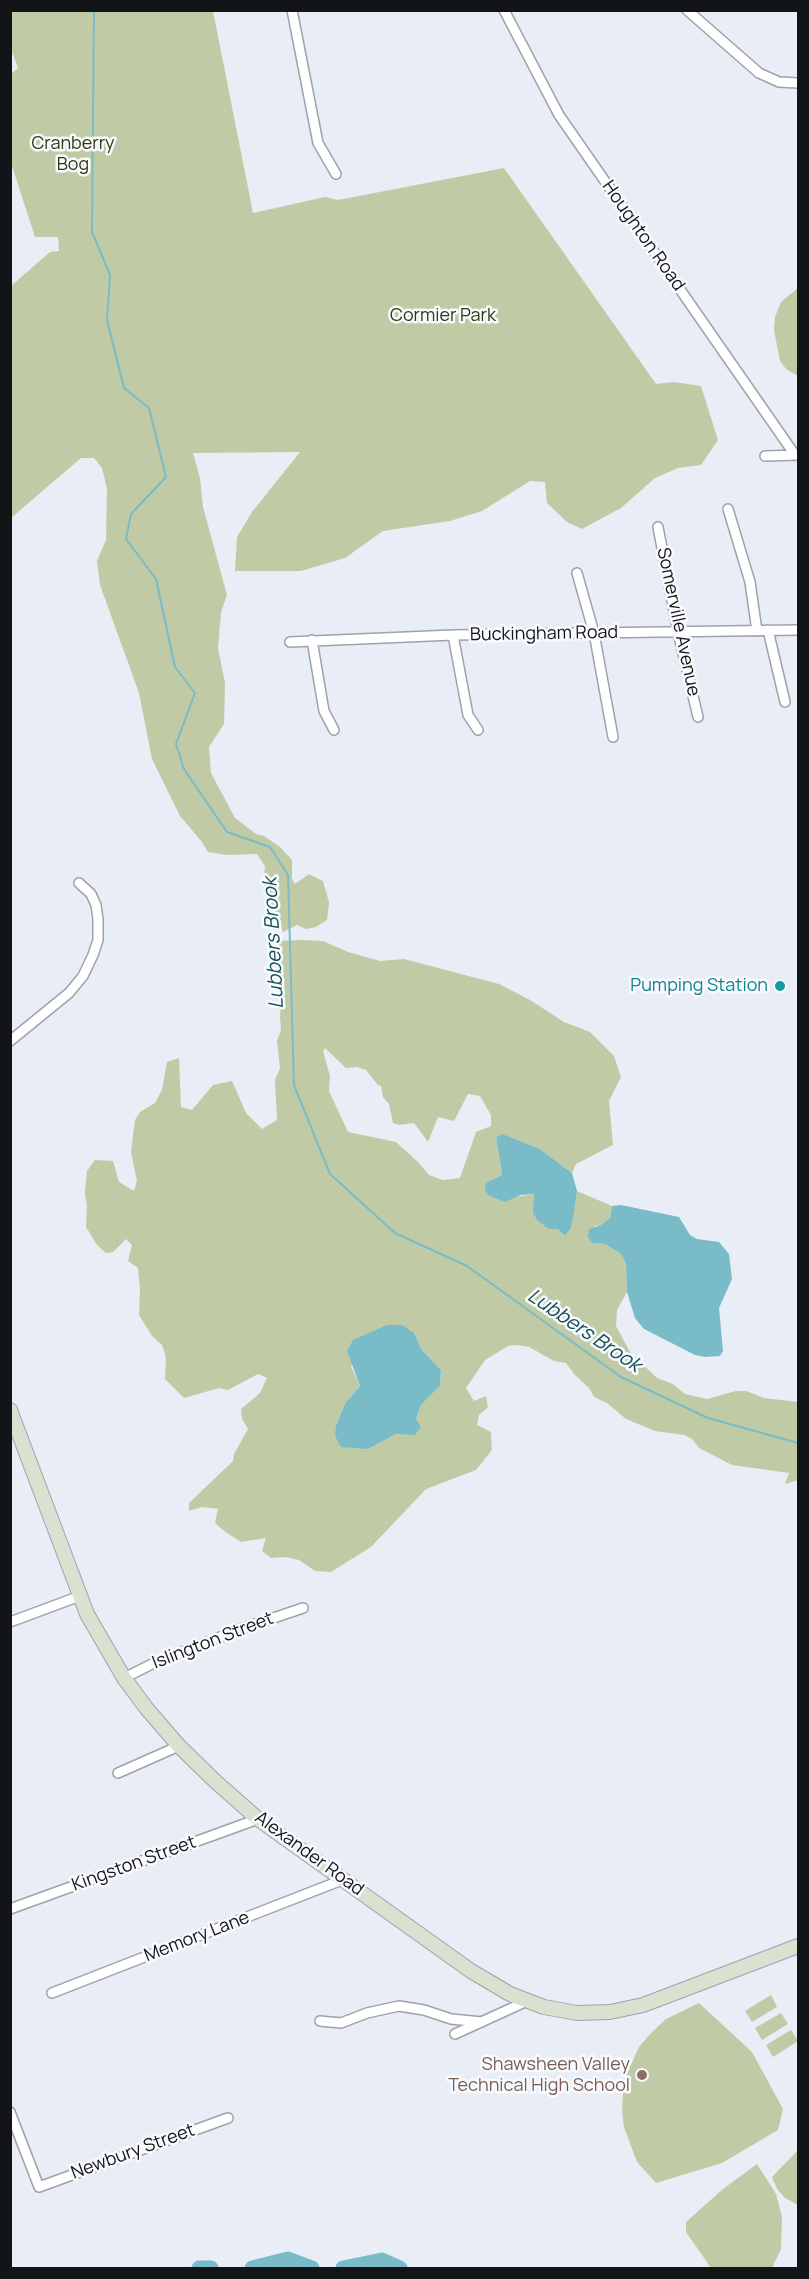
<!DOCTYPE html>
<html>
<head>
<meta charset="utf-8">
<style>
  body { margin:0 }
  #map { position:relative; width:809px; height:2279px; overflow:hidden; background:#e9edf6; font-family:Manrope,sans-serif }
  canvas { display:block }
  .frame { position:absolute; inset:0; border:12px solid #131417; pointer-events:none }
</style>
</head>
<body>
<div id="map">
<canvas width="809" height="2279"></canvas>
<div class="frame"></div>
</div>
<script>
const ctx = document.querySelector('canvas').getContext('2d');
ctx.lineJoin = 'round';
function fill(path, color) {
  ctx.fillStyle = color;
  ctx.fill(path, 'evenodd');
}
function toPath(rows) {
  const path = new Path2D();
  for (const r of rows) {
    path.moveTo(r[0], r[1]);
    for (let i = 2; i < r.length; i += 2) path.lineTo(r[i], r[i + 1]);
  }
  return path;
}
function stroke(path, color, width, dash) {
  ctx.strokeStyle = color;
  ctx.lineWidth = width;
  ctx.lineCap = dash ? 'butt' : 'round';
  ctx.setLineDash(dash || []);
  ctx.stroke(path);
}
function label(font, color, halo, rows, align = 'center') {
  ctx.font = font + ' Manrope,sans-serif';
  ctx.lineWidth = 5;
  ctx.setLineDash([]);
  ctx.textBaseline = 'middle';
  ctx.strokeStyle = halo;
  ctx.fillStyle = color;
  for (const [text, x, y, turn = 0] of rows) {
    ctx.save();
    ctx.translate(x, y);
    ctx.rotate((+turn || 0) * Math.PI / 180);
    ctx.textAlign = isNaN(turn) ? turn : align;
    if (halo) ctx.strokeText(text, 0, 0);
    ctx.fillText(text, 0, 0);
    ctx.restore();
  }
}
fill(toPath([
  [10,11,213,11,253,213,325,197,338,200,504,168,656,384,674,382,701,386,718,440,701,465,678,468,655,478,621,508,582,529,567,522,547,503,545,482,530,481,482,511,450,521,383,531,345,558,301,571,235,571,237,537,252,512,300,452,193,453,200,478,203,507,227,595,221,612,218,648,225,683,224,724,209,747,211,773,235,818,256,834,264,836,280,847,292,860,292,879,295,884,309,874,323,881,329,902,327,920,316,927,306,929,297,925,283,932,263,882,265,866,257,854,226,855,208,852,202,842,180,816,152,759,139,693,100,585,97,561,106,540,107,489,102,468,94,458,81,458,11,518,11,286,50,252,59,251,58,237,35,237,11,163,11,74,18,68,11,49],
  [798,288,798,376,786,369,780,361,774,330,775,317,781,302],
  [303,940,323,941,348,952,380,961,404,959,499,984,530,1000,564,1022,590,1032,614,1056,621,1077,609,1101,613,1145,576,1164,572,1173,540,1149,503,1134,496,1137,502,1175,486,1183,510,1198,534,1194,534,1203,565,1236,571,1228,577,1191,612,1206,610,1218,601,1225,594,1226,592,1243,605,1244,621,1254,626,1264,627,1292,617,1310,616,1326,630,1352,657,1378,673,1384,685,1394,707,1399,736,1391,746,1391,764,1398,798,1402,798,1480,785,1484,789,1473,732,1465,699,1448,692,1439,684,1435,655,1431,626,1419,607,1403,594,1397,589,1388,574,1374,566,1363,554,1361,529,1347,518,1345,508,1346,485,1360,466,1388,474,1401,486,1396,488,1407,479,1415,477,1425,491,1432,492,1450,476,1470,426,1489,371,1547,331,1572,315,1571,299,1560,285,1557,271,1558,262,1551,266,1538,241,1542,224,1531,215,1523,218,1509,202,1507,189,1511,189,1503,233,1461,234,1454,248,1429,242,1419,241,1409,260,1393,267,1378,258,1374,228,1390,219,1388,184,1398,165,1379,166,1357,162,1345,152,1336,139,1315,140,1289,138,1268,128,1261,132,1245,126,1239,113,1252,106,1253,97,1245,86,1227,87,1206,85,1193,87,1171,95,1160,113,1161,119,1182,134,1191,137,1181,131,1152,135,1120,140,1112,155,1103,162,1090,167,1062,179,1058,181,1107,192,1110,213,1085,232,1081,246,1113,262,1129,277,1120,275,1080,280,1068,277,1041,281,1030,280,1017,282,993,280,959,275,941],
  [325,1048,346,1068,357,1067,366,1070,378,1085,381,1086,383,1097,389,1104,393,1123,399,1125,414,1123,428,1142,438,1117,454,1121,468,1094,480,1096,491,1115,491,1126,476,1132,460,1178,443,1180,429,1175,418,1162,396,1142,348,1132,329,1091,330,1076,323,1051],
  [414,1333,422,1350,441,1370,440,1386,421,1405,416,1419,396,1434,368,1449,346,1402,360,1386,351,1366],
  [771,1995,777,2007,752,2022,745,2011],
  [699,2003,752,2052,783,2109,778,2130,722,2163,656,2183,637,2162,624,2127,622,2111,624,2080,639,2047,650,2034,666,2019],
  [781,2013,788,2024,762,2040,755,2028],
  [791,2030,798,2041,773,2057,766,2045],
  [798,2150,798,2205,785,2198,777,2189,772,2177],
  [757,2164,776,2194,782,2217,781,2249,772,2268,711,2268,686,2232,686,2222,723,2189]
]), '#c0cba6');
fill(toPath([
  [503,1134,540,1149,572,1173,577,1191,574,1212,571,1228,565,1236,558,1229,549,1229,537,1220,533,1213,534,1194,521,1195,505,1202,490,1196,485,1191,486,1183,502,1175,496,1137],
  [621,1205,679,1217,690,1235,697,1239,719,1242,729,1254,732,1279,719,1308,723,1351,720,1356,705,1357,695,1355,644,1329,635,1318,627,1292,626,1264,621,1254,605,1244,592,1243,588,1237,589,1229,601,1225,610,1218,612,1206],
  [387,1325,402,1325,414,1333,422,1350,441,1370,440,1386,421,1405,416,1419,421,1427,415,1435,396,1434,368,1449,341,1447,335,1436,336,1426,346,1402,360,1386,347,1351,353,1340]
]), '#79bcc8');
stroke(toPath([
  [94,10,92,232,110,275,107,320,124,388,149,408,166,477,131,514,126,539,156,579,175,667,195,693,176,744,184,769,227,832,270,847,288,875,294,1085,330,1174,395,1233,467,1266,621,1377,708,1418,798,1443]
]), '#79bcc8', 2);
stroke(toPath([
  [199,2268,211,2268],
  [252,2268,288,2259,312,2268],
  [343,2268,382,2260,400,2268]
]), '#79bcc8', 15);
const street = toPath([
  [292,10,318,143,336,174],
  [504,10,559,115,795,455],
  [687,10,759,73,779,82,798,83],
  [765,456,798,455],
  [728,509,750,582,757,631],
  [658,527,678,632,698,717],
  [577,573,594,633,613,737],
  [768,630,785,702],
  [453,635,468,715,478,730],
  [312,640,324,711,334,730],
  [290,642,453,635,798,630],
  [10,1041,69,993,83,976,93,955,98,940,98,919,96,905,91,894,79,883],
  [10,1622,80,1596],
  [124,1678,154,1663,238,1630,303,1608],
  [118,1773,179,1746],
  [10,1909,258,1819],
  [52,1993,342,1880],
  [320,2021,341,2023,367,2013,399,2006,424,2010,451,2019,482,2022],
  [455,2034,525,2002],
  [10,2112,39,2187,228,2118]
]);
const secondary = toPath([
  [10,1410,87,1614,124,1678,147,1709,179,1746,216,1782,258,1819,471,1971,510,1994,544,2007,577,2013,610,2012,643,2005,798,1946]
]);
stroke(street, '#9ea2ab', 12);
stroke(secondary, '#9ea2ab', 16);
stroke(street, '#fff', 9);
stroke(secondary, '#d9e2d0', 14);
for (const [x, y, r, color] of [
  [780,986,6,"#0f9aa8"],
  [642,2075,6,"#8d6e63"]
]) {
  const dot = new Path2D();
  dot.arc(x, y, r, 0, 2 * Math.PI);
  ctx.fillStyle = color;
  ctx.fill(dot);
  stroke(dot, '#f8fafe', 2);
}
label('18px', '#303811', '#f8fafe', [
  ["Cranberry",73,144],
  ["Bog",73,165],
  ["Cormier Park",443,316]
]);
label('18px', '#131417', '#f8fafe', [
  ["Houghton Road",643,236,55],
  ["Somerville Avenue",678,622,78],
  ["Buckingham Road",544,634,-1],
  ["Islington Street",213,1641,-21],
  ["Alexander Road",309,1854,36],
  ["Kingston Street",134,1864,-20],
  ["Memory Lane",197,1937,-21],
  ["Newbury Street",133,2152,-20]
]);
label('18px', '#0d838f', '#f8fafe', [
  ["Pumping Station",768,986]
], 'right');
label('18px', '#785e54', '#f8fafe', [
  ["Shawsheen Valley",630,2065],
  ["Technical High School",630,2086]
], 'right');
label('italic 20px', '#155059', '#f8fafe', [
  ["Lubbers Brook",274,943,-93],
  ["Lubbers Brook",584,1331,34]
]);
</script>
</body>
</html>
